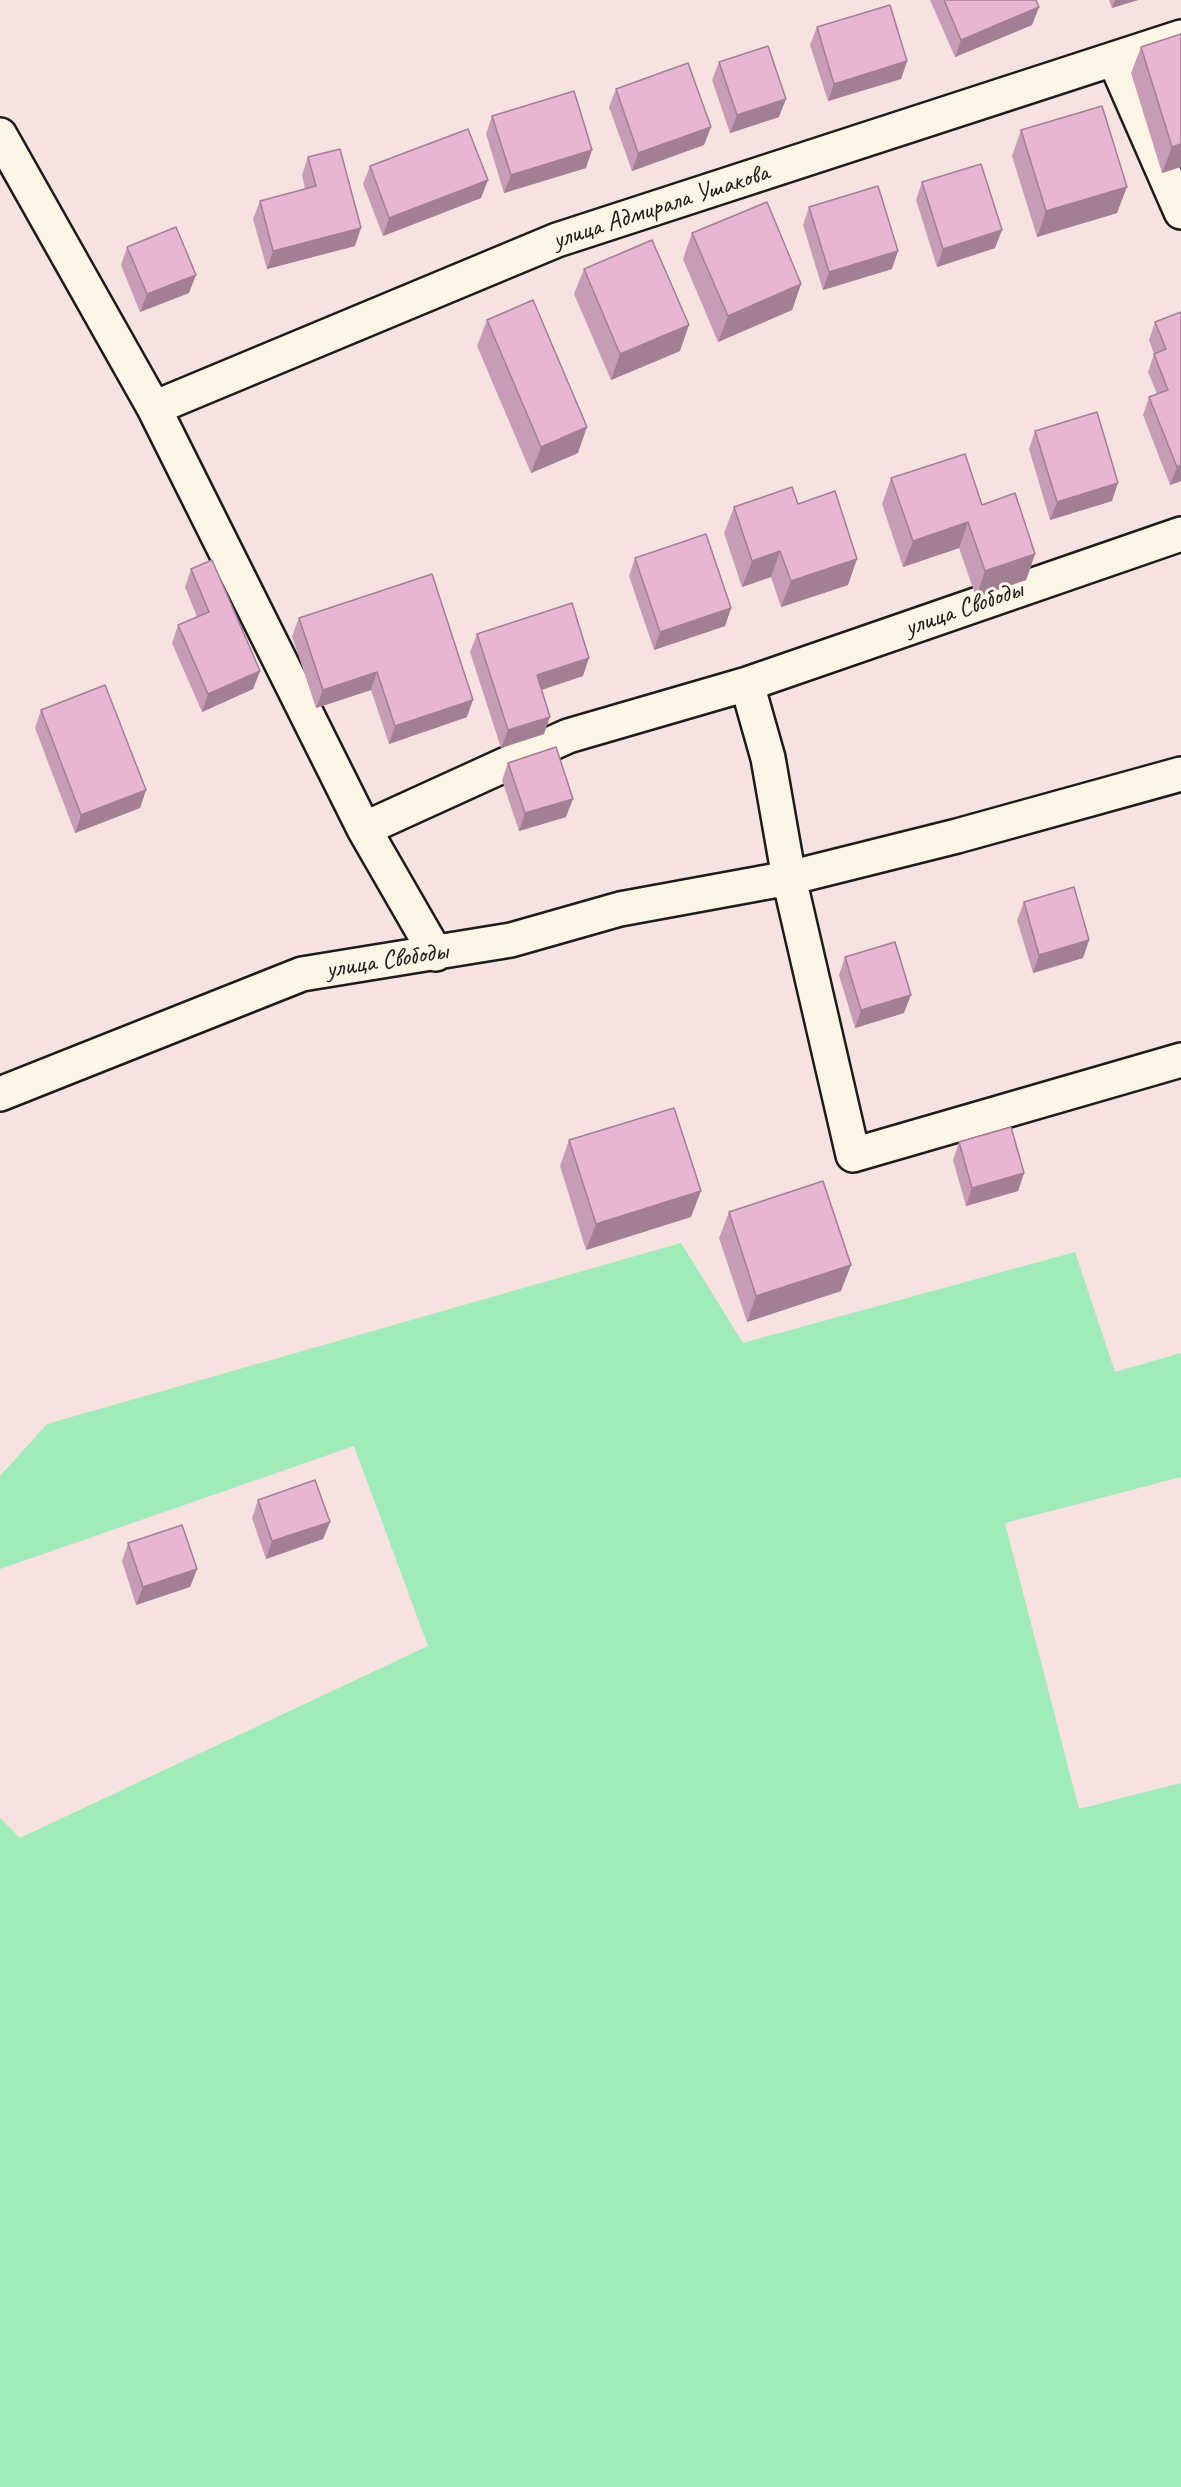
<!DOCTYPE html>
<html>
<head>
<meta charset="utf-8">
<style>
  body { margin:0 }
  canvas { display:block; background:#f6e2e0 }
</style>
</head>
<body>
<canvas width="1181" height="2487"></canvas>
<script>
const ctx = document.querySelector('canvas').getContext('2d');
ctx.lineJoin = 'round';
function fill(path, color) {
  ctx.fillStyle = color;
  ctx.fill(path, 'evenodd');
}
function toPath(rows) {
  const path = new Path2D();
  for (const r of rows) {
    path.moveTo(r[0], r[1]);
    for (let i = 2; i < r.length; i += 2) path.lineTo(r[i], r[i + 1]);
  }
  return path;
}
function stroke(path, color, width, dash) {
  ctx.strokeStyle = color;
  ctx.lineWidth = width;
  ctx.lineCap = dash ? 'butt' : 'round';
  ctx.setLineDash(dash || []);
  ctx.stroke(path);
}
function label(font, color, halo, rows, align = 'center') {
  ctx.font = font + ' Caveat,sans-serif';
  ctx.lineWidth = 6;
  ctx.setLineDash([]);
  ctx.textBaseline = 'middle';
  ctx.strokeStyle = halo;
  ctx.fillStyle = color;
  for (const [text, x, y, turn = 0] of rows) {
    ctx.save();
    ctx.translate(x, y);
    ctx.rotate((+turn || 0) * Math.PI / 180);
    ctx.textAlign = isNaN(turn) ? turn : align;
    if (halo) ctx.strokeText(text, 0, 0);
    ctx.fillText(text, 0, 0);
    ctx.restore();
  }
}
fill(toPath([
  [681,1243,743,1343,1075,1252,1115,1372,1181,1353,1181,1477,1005,1523,1079,1809,1181,1783,1181,2487,0,2487,0,1818,20,1838,428,1646,354,1446,0,1569,0,1476,47,1424]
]), '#a1eab9');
const minor = toPath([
  [1114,59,1181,212],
  [0,135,154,408,364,829,436,954],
  [154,408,557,240,1181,37],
  [1181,774,957,836,789,878,853,1155,1181,1060],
  [364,829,568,736,747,684,1181,534],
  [0,1094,302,974,511,940,620,909,789,878,768,758,747,684]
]);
stroke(minor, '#1c1c1c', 38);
stroke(minor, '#fcf5e5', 33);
fill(toPath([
  [930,0,1036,0,1039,7,1032,25,955,57],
  [1109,0,1138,0,1112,8],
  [817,27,907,61,901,79,828,101,810,45],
  [1141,47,1181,167,1162,173,1131,73],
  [719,62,779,117,730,133,712,80],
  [616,89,711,127,704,145,632,171,609,107],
  [492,116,586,168,504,193,486,134],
  [1021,130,1117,213,1037,237,1012,156],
  [308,157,355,246,267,269,253,219,260,201,305,189,302,175],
  [370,166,481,198,383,236,363,184],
  [922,182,995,248,937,267,916,200],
  [809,207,892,269,823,290,803,225],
  [692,233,801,284,792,310,718,342,683,259],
  [127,247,189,293,140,312,121,265],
  [584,269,680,351,611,380,574,294],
  [1181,312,1181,481,1170,485,1143,415,1149,397,1157,394,1148,372,1154,354,1149,340,1155,322],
  [487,320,578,453,531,473,477,346],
  [1035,431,1112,501,1050,520,1029,449],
  [891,478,982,505,1035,554,1026,580,976,597,959,548,903,567,882,504],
  [798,504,848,585,781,607,771,577,742,587,724,533,734,507],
  [635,558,731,608,725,626,654,650,629,576],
  [191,569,260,671,253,689,202,712,172,643,178,625,197,617,185,587],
  [299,618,467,717,389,744,371,690,316,708,292,636],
  [477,634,583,676,542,690,544,734,501,748,470,652],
  [41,710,146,790,140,808,75,833,35,728],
  [508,763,566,817,519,831,502,780],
  [1024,902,1089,940,1083,958,1033,973,1017,920],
  [845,957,904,1013,855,1028,839,975],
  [569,1140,691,1217,586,1250,560,1166],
  [959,1142,1024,1173,1018,1191,966,1206,953,1160],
  [729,1212,841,1291,747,1322,719,1238],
  [258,1500,330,1522,323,1539,266,1559,252,1518],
  [128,1543,197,1569,190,1587,136,1605,122,1561]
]), '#c89cb6');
fill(toPath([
  [1115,0,1138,0,1112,8],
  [1039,7,1032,25,955,57,961,40],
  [907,61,901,79,828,101,834,84],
  [786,99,779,117,730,133,737,115],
  [711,127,704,145,632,171,638,153],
  [1181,144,1181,167,1162,173,1172,147],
  [592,150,586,168,504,193,511,175],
  [488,180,481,198,383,236,389,218],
  [1127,187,1117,213,1037,237,1046,211],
  [361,228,355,246,267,269,273,251],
  [1002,230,995,248,937,267,943,249],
  [898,251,892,269,823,290,829,272],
  [196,275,189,293,140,312,147,294],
  [801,284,792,310,718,342,728,316],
  [689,325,680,351,611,380,620,354],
  [587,427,578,453,531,473,541,447],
  [1181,465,1181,481,1170,485,1177,467],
  [1118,483,1112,501,1050,520,1057,502],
  [968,522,959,548,903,567,913,541],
  [780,551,771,577,742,587,752,561],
  [1035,554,1026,580,976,597,985,571],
  [857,559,848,585,781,607,791,581],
  [731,608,725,626,654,650,660,632],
  [589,658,583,676,531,693,537,675],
  [260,671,253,689,202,712,208,694],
  [377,672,371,690,316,708,323,690],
  [473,700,467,717,389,744,395,726],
  [550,717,544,734,501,748,508,730],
  [146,790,140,808,75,833,81,815],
  [573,799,566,817,519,831,525,813],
  [1089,940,1083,958,1033,973,1039,955],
  [911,995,904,1013,855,1028,861,1010],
  [1024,1173,1018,1191,966,1206,972,1188],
  [701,1191,691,1217,586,1250,596,1224],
  [851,1265,841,1291,747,1322,756,1296],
  [330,1522,323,1539,266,1559,272,1541],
  [197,1569,190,1587,136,1605,143,1587]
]), '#a27f94');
const building = toPath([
  [944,0,1036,0,1039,7,961,40,944,0],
  [890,5,907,61,834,84,817,27,890,5],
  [1181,34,1181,144,1172,147,1141,47,1181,34],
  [768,46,786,99,737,115,719,62,768,46],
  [688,63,711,127,638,153,616,89,688,63],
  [574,91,592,150,511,175,492,116,574,91],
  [1102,106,1127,187,1046,211,1021,130,1102,106],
  [468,129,488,180,389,218,370,166,468,129],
  [340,149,361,228,273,251,260,201,316,186,308,157,340,149],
  [981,164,1002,230,943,249,922,182,981,164],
  [878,186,898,251,829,272,809,207,878,186],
  [767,202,801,284,728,316,692,233,767,202],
  [176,227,196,275,147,294,127,247,176,227],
  [652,240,689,325,620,354,584,269,652,240],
  [533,300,587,427,541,447,487,320,533,300],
  [1181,312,1181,465,1177,467,1149,397,1168,390,1154,354,1166,349,1155,322,1181,312],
  [1097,412,1118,483,1057,502,1035,431,1097,412],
  [965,454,982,505,1015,493,1035,554,985,571,968,522,913,541,891,478,965,454],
  [792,487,798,504,835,491,857,559,791,581,780,551,752,561,734,507,792,487],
  [706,534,731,608,660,632,635,558,706,534],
  [212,560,260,671,208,694,178,625,209,612,191,569,212,560],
  [432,574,473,700,395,726,377,672,323,690,299,618,432,574],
  [572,603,589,658,537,675,550,717,508,730,477,634,572,603],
  [105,685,146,790,81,815,41,710,105,685],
  [556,747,573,799,525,813,508,763,556,747],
  [1074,887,1089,940,1039,955,1024,902,1074,887],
  [895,942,911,995,861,1010,845,957,895,942],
  [674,1108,701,1191,596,1224,569,1140,674,1108],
  [1011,1127,1024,1173,972,1188,959,1142,1011,1127],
  [823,1181,851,1265,756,1296,729,1212,823,1181],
  [315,1480,330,1522,272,1541,258,1500,315,1480],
  [182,1525,197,1569,143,1587,128,1543,182,1525]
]);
fill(building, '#e8b5d4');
stroke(building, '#a27f94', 1.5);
label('26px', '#1c1c1c', '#fcf5e5', [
  ["улица Адмирала Ушакова",661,207,-18],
  ["улица Свободы",964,609,-19],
  ["улица Свободы",387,961,-9]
]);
</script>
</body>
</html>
